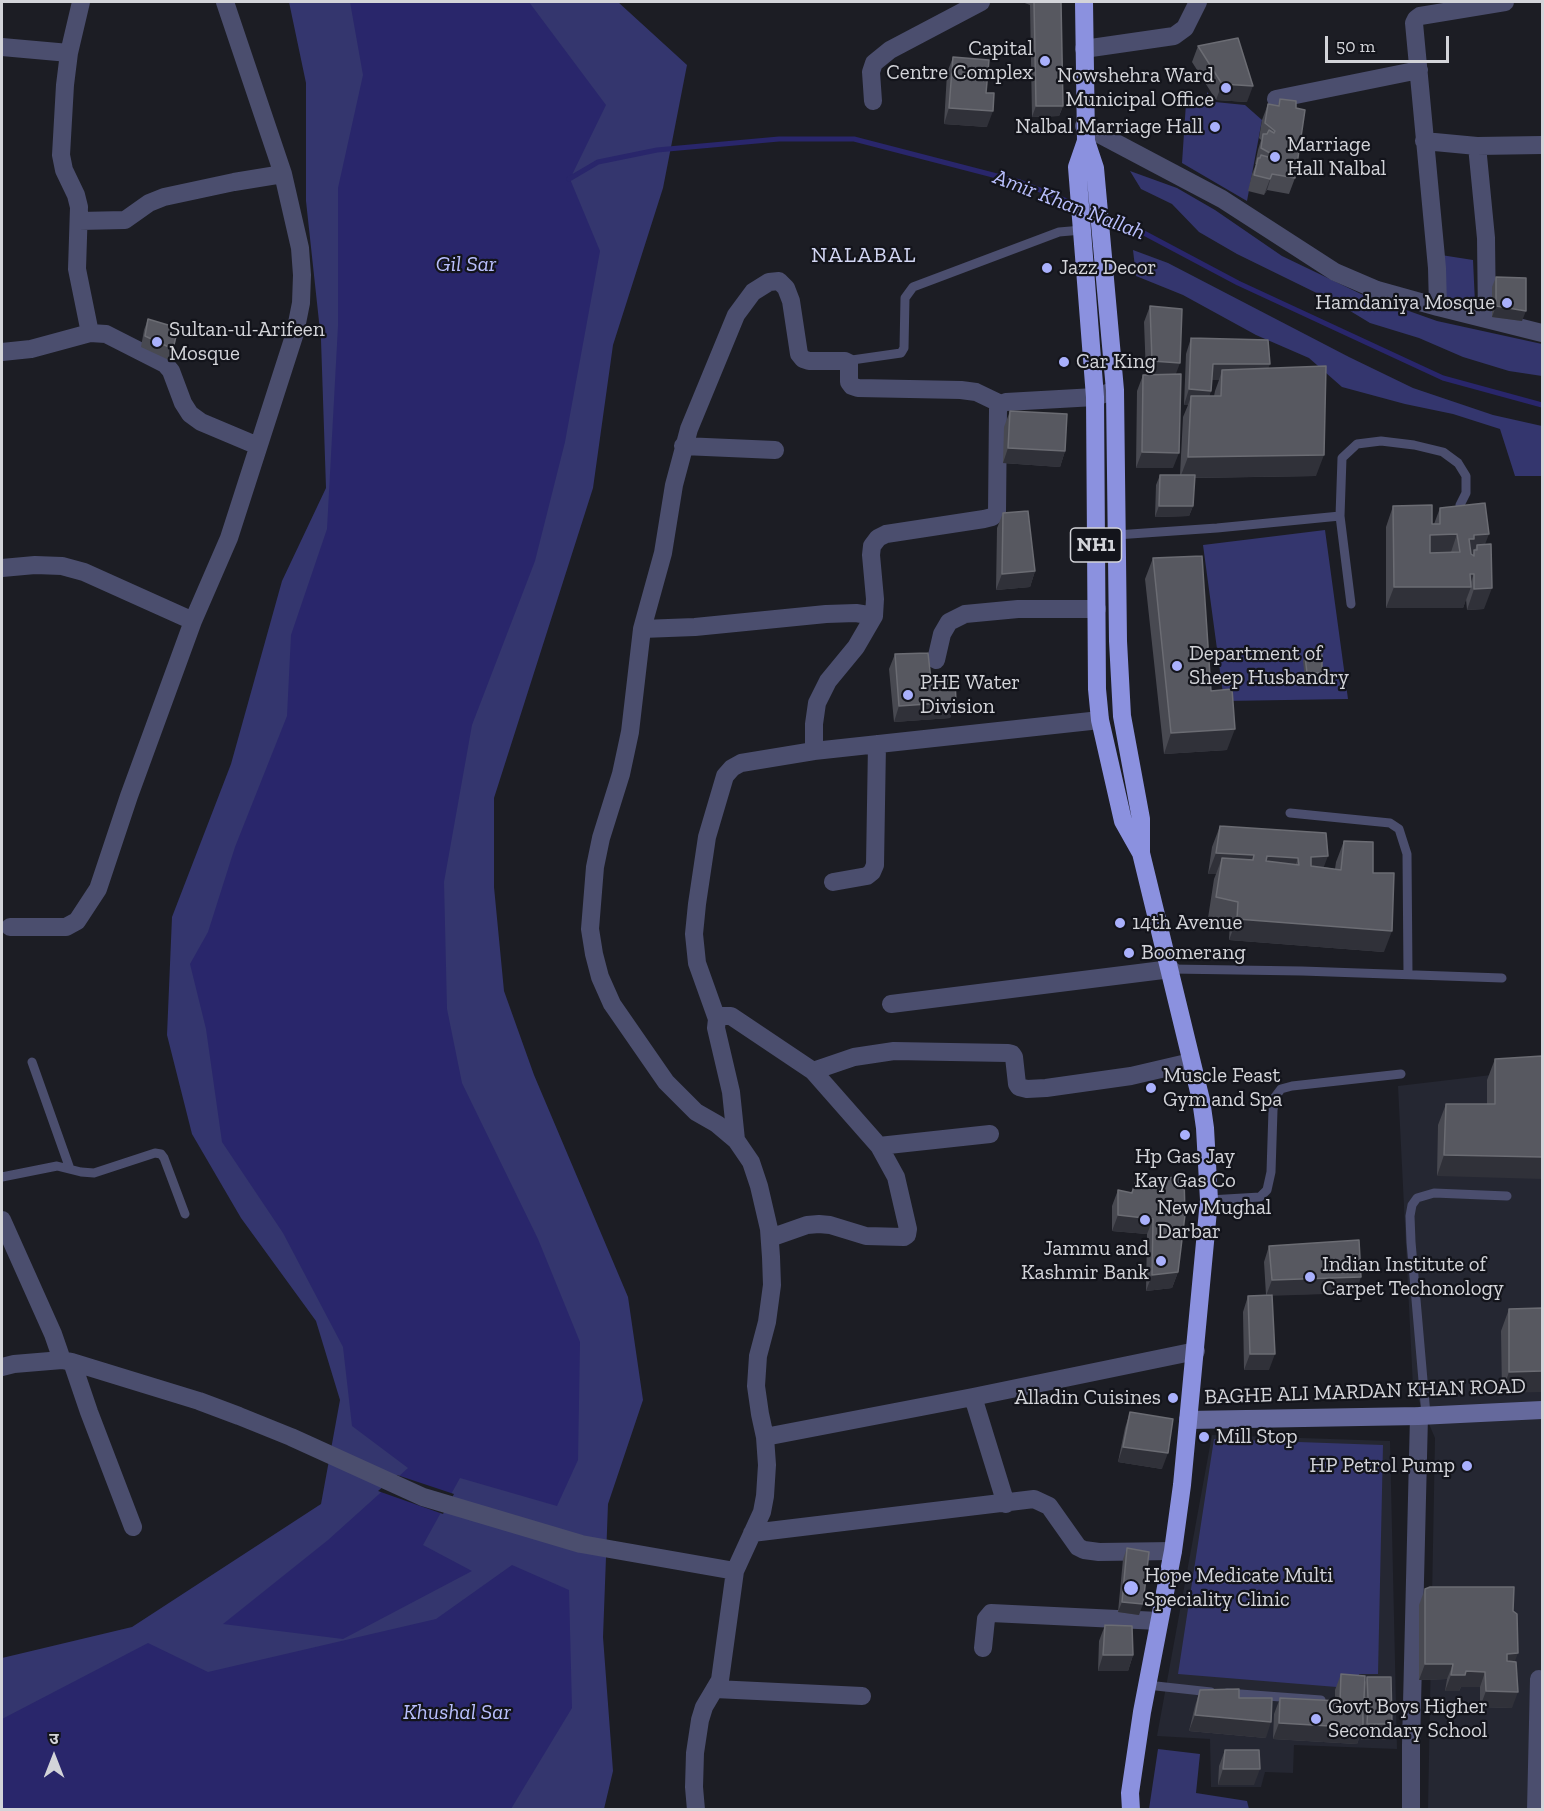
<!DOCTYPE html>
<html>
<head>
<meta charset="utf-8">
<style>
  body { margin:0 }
  #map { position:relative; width:1544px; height:1811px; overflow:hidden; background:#1c1d24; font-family:"Zilla Slab","Noto Sans Devanagari",serif }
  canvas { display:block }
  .frame { position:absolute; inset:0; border:3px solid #d3d4d9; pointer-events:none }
  .north { position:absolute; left:24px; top:1727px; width:60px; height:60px; -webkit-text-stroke:4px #13141b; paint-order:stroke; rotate:0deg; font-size:16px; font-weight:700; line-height:24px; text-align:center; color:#d3d4d9 }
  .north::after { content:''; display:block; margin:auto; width:21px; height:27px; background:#d3d4d9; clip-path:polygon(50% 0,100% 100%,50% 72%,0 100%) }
  .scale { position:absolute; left:1325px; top:36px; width:124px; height:27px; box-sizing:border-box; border:3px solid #d3d4d9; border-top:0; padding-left:8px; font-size:18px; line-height:21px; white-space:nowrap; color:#d3d4d9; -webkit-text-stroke:4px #13141b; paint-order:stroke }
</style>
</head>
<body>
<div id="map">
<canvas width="1544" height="1811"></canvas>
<div class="frame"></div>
<div class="north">उ</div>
<div class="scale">50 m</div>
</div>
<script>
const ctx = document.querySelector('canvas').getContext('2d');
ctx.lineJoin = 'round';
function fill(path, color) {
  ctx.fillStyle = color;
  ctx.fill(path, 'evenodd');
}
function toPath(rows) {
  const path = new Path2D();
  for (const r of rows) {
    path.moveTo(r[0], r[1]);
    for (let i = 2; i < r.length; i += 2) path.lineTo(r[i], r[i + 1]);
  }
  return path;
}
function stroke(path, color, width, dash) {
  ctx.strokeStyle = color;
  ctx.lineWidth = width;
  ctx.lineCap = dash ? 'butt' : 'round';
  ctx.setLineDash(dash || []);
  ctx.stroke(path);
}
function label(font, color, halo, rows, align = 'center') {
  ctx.font = font + ' "Zilla Slab",serif';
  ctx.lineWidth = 4.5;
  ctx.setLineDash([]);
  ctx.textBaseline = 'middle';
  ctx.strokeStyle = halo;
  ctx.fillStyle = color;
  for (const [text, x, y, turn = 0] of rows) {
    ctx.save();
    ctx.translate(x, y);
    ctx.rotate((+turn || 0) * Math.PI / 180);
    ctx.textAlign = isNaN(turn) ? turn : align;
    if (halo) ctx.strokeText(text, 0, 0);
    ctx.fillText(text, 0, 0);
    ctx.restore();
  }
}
fill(toPath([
  [1542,1069,1542,1809,1428,1809,1435,1438,1413,1387,1398,1086],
  [1212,1435,1390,1441,1397,1749,1294,1745,1293,1773,1265,1772,1261,1787,1211,1787,1210,1739,1157,1736]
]), '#252732');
fill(toPath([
  [289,2,618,2,687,65,663,188,613,345,593,488,494,798,494,887,504,991,534,1075,628,1297,643,1400,608,1504,603,1637,613,1771,604,1809,2,1809,2,1658,132,1627,321,1504,340,1400,316,1321,241,1218,192,1134,167,1035,172,917,231,764,282,581,326,488,321,340,306,201,306,83],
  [1207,92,1215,102,1245,105,1262,120,1247,201,1182,163,1186,103,1207,103],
  [1130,171,1177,188,1215,210,1282,256,1361,294,1437,321,1542,344,1542,376,1509,371,1463,357,1419,338,1370,323,1337,303,1237,254,1199,232,1172,204,1141,189],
  [1133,250,1168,263,1349,357,1413,388,1493,415,1542,426,1542,476,1515,476,1500,429,1453,414,1405,404,1342,387,1309,358,1256,335,1183,295,1136,276],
  [1441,255,1473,260,1475,303,1442,296],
  [1325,530,1348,699,1224,701,1203,545],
  [1214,1439,1383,1445,1378,1674,1359,1674,1361,1689,1178,1674],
  [1158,1749,1200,1754,1196,1793,1247,1801,1249,1809,1149,1809]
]), '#34366e');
fill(toPath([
  [350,2,529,2,606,105,570,179,600,251,565,442,535,561,472,725,444,882,447,1009,462,1083,538,1239,580,1342,578,1460,557,1506,460,1478,423,1545,472,1571,343,1639,223,1624,328,1540,408,1468,352,1426,343,1347,283,1233,222,1142,206,1029,190,964,208,932,235,847,287,716,291,635,327,529,338,326,338,188,363,75],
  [512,1565,569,1590,572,1708,511,1809,2,1809,2,1719,148,1643,208,1672,436,1619]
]), '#29266b');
fill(toPath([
  [397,1475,454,1494,443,1514,378,1491]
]), '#1c1d24');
stroke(toPath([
  [569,179,598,162,657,150,779,139,854,139,1020,182,1077,205],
  [1102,215,1142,232,1238,283,1443,378,1542,405]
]), '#29266b', 5);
stroke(toPath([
  [845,361,901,353,904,348,905,298,913,287,1059,232,1082,230],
  [1340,516,1351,604],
  [1116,535,1217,528,1340,516,1342,458,1357,444,1381,441,1414,445,1443,452,1458,463,1466,476,1466,493,1460,505],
  [1290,813,1390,823,1399,829,1407,854,1408,974],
  [1171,969,1302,971,1502,978],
  [32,1062,70,1169],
  [2,1177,57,1166,81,1172,94,1173,155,1153,161,1154,164,1158,185,1214],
  [1209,1200,1260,1197,1267,1190,1271,1172,1273,1110,1275,1097,1281,1089,1292,1086,1401,1074],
  [1426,1415,1411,1242,1410,1216,1412,1205,1417,1198,1434,1193,1507,1196],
  [1147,1685,1211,1692],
  [1227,1693,1321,1700]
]), '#4b4e6e', 9);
stroke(toPath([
  [81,2,69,53,65,85,61,155,64,170,76,195,79,207,77,269,90,333],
  [2,47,69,53],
  [1084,49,1174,36,1185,28,1198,2],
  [1276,99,1419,70],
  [873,101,871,72,874,63,890,50,981,2],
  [1084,126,1222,199,1335,272,1377,290,1438,307,1542,333],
  [1424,141,1477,146,1542,145],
  [1477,146,1486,238,1487,319],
  [79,221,125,220,149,203,164,197,234,182,283,174],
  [1438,307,1437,268,1414,23,1416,19,1420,16,1505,2],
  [2,352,31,349,90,333,106,334,165,364,171,371,183,403,190,414,201,422,258,446],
  [683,446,775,450],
  [2,568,35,565,62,566,84,572,193,621],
  [642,629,695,627,826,614,856,613,874,616],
  [936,660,942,634,949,622,965,614,1018,609,1097,609],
  [814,751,814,724,817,703,828,681,856,647,874,616,875,599,871,555,872,546,878,538,886,534,984,519,992,517,997,513,998,409,1001,404,1006,402,1095,397,1110,392],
  [833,882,867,876,872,872,875,865,877,744],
  [10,927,66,927,77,921,98,889,129,796,193,621,229,538,295,333,301,303,302,275,300,248,283,174,225,2],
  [891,1004,1171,969],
  [717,1019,697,963,694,934,697,904,707,837,725,776,732,768,741,763,814,751,1100,720],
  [813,1071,854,1057,894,1051,1008,1053,1012,1054,1014,1057,1017,1084,1019,1087,1027,1089,1046,1088,1131,1076,1191,1062],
  [736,1140,731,1092,716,1028,717,1019,723,1016,731,1016,813,1071,879,1146,896,1177,908,1229,907,1235,904,1237,866,1236,830,1225,819,1224,807,1225,770,1238],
  [879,1146,990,1134],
  [2,1220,53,1334,62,1360],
  [72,1362,89,1412,133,1527],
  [2,1367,14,1364,62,1360,72,1362,199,1401,239,1416,291,1437,423,1497,581,1544,735,1571],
  [973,1397,1006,1504],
  [765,1437,973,1397,1196,1351],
  [752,1533,1034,1499,1049,1506,1078,1547,1084,1550,1099,1552,1173,1551],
  [983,1648,986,1619,991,1613,1159,1621],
  [715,1689,862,1696],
  [696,1810,694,1787,695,1753,700,1720,704,1707,720,1680,735,1571,762,1512,765,1496,767,1465,765,1437,760,1414,756,1386,758,1356,767,1322,772,1285,771,1257,769,1229,759,1186,751,1162,736,1140,717,1124,696,1112,666,1082,612,1004,600,977,594,954,590,929,595,867,601,838,621,774,630,732,642,629,663,553,674,485,689,429,736,315,753,292,769,282,779,281,786,288,791,301,799,354,803,359,809,361,845,361,849,363,849,382,852,386,858,388,961,390,976,392,1001,404],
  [1411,1810,1411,1745,1419,1416],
  [1536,1810,1539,1679]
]), '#4b4e6e', 18);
stroke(toPath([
  [1188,1420,1419,1416,1542,1410]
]), '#65699c', 18);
stroke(toPath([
  [1084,2,1086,141,1095,168,1115,390,1118,641,1122,716,1141,819,1141,853],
  [1086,141,1077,167,1095,397,1097,689,1100,720,1123,821,1141,853,1201,1100,1205,1128,1209,1200,1182,1485,1173,1551,1142,1712,1130,1793,1131,1810]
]), '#8b91df', 18);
fill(toPath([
  [1022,2,1061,2,1063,106,1059,116,1032,117,1030,5],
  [1198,46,1247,102,1216,100,1192,62],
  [953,57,986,93,987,127,944,124,947,73],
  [1280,99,1295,178,1289,194,1267,190,1264,195,1248,191,1252,174,1256,164,1255,164,1258,150,1261,140,1259,138,1262,120,1268,104,1278,105],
  [1496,277,1522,321,1492,317,1492,287],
  [1150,306,1176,374,1173,468,1136,468,1137,391,1143,375,1146,375,1144,322],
  [148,319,173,349,169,360,141,347,144,330],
  [1191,338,1268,368,1316,476,1194,478,1193,506,1189,516,1155,517,1156,485,1160,475,1180,475,1183,417,1188,405,1184,405,1186,354],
  [1212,380,1219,380,1215,391,1214,396,1209,396,1211,391],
  [1010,411,1065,451,1060,467,1003,463,1004,427],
  [1393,506,1432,524,1434,524,1440,508,1485,544,1484,609,1467,610,1466,599,1463,608,1386,608,1386,527],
  [1003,513,1035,571,1030,587,996,590,997,528],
  [1153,558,1211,691,1227,750,1164,754,1145,579],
  [895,654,931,680,956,702,950,718,894,722,889,669],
  [1305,656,1320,679,1305,679,1303,661],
  [1220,826,1324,867,1335,869,1336,862,1344,841,1373,873,1384,952,1229,940,1230,923,1208,918,1214,879,1216,874,1208,874,1212,847],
  [1542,1056,1437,1176,1438,1125,1446,1104,1487,1104,1487,1080,1495,1059],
  [1160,1179,1178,1272,1172,1288,1146,1291,1147,1234,1112,1231,1112,1206,1118,1190,1131,1193,1135,1183,1157,1188],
  [1269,1246,1356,1293,1272,1295,1269,1370,1244,1370,1243,1312,1248,1296,1266,1295,1264,1262],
  [1542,1308,1502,1393,1501,1331,1509,1309],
  [1130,1412,1162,1469,1118,1462,1125,1428],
  [1127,1548,1139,1615,1118,1612,1123,1559],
  [1425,1589,1513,1611,1515,1661,1512,1708,1480,1707,1480,1687,1461,1687,1459,1691,1445,1691,1447,1679,1419,1680,1419,1605],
  [1105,1625,1133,1655,1128,1671,1098,1671,1099,1641],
  [1341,1674,1364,1685,1367,1677,1392,1724,1386,1740,1361,1740,1361,1732,1357,1744,1273,1739,1274,1714,1280,1698,1335,1701,1335,1690],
  [1200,1690,1239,1698,1266,1738,1189,1731,1195,1706],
  [1225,1750,1254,1785,1218,1785,1219,1766]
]), '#484951');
fill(toPath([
  [1222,84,1253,86,1247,102,1216,100],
  [1036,106,1063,106,1059,116,1032,117],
  [949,108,993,111,987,127,944,124],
  [1272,174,1267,190,1264,195,1270,179],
  [1496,306,1526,311,1522,321,1492,317],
  [1152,361,1180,363,1174,379,1146,377],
  [1213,364,1270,364,1264,380,1222,370,1219,380,1207,380],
  [1189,389,1211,391,1206,406,1191,396,1188,405,1184,405],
  [1008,448,1065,451,1060,467,1003,463],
  [1142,452,1179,453,1173,468,1136,468],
  [1324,455,1316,476,1180,478,1188,457],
  [1159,506,1193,506,1189,516,1155,517],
  [1457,534,1450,555,1422,556,1430,535],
  [1489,534,1481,555,1477,550,1477,545,1472,556,1466,560,1469,539,1474,535],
  [1035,571,1030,587,996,590,1002,574],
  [1470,574,1474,574,1469,587,1471,587,1463,608,1386,608,1394,587],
  [1492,588,1484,609,1467,610,1474,589],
  [1307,673,1322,673,1320,679,1305,679],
  [956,702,950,718,894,722,899,706],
  [1235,729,1227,750,1164,754,1171,733],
  [1216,853,1254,855,1246,876,1222,858,1216,874,1208,874],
  [1267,856,1298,858,1291,879,1259,877],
  [1328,856,1320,877,1304,878,1311,857],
  [1237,919,1392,931,1384,952,1229,940],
  [1444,1155,1542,1157,1542,1179,1437,1176],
  [1118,1215,1153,1219,1147,1234,1112,1231],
  [1178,1272,1172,1288,1146,1291,1152,1275],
  [1361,1277,1356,1293,1266,1296,1272,1280],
  [1250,1354,1275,1354,1269,1370,1244,1370],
  [1542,1371,1542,1392,1502,1393,1509,1372],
  [1123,1447,1168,1453,1162,1469,1118,1462],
  [1122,1602,1143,1604,1139,1615,1118,1612],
  [1518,1653,1512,1669,1502,1670,1507,1654],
  [1103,1655,1133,1655,1128,1671,1098,1671],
  [1425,1664,1453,1664,1447,1679,1419,1680],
  [1466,1671,1485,1672,1480,1687,1461,1687,1459,1691,1445,1691,1451,1675],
  [1486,1691,1518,1692,1512,1708,1480,1707],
  [1363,1705,1368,1705,1362,1721],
  [1195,1715,1271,1722,1266,1738,1189,1731],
  [1279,1723,1363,1728,1357,1744,1273,1739],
  [1367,1724,1392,1724,1386,1740,1361,1740],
  [1223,1769,1260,1769,1254,1785,1218,1785]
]), '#303139');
const building = toPath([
  [1034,2,1061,2,1063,106,1036,106,1034,2],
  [1238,38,1253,86,1222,84,1198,46,1238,38],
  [953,57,989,60,986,93,994,93,993,111,949,108,953,57],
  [1280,99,1296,101,1296,108,1305,110,1295,178,1272,174,1270,179,1254,175,1258,158,1260,158,1261,155,1268,157,1270,153,1261,148,1263,134,1267,134,1269,130,1274,133,1275,131,1265,123,1268,104,1279,106,1280,99],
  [1496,277,1526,278,1526,311,1496,306,1496,277],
  [1150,306,1182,309,1180,363,1152,361,1150,306],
  [148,319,178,328,173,349,145,336,148,319],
  [1191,338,1268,340,1270,364,1213,364,1211,391,1189,389,1191,338],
  [1326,366,1324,455,1188,457,1191,396,1221,396,1222,370,1326,366],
  [1181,374,1179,453,1142,452,1143,375,1181,374],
  [1010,411,1067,414,1065,451,1008,448,1010,411],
  [1160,475,1195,475,1193,506,1159,506,1160,475],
  [1485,503,1489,534,1474,535,1474,539,1469,539,1471,554,1474,556,1474,550,1477,550,1477,545,1491,544,1492,588,1474,589,1474,574,1470,574,1471,587,1394,587,1393,506,1432,505,1432,524,1440,524,1440,508,1485,503],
  [1457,534,1460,552,1430,553,1430,535,1457,534],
  [1028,511,1035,571,1002,574,1003,513,1028,511],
  [1202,556,1211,691,1232,689,1235,729,1171,733,1153,558,1202,556],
  [928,653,931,680,955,678,956,702,899,706,895,654,928,653],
  [1322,655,1322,673,1307,673,1305,656,1322,655],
  [1220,826,1326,833,1328,856,1311,857,1311,866,1341,870,1344,841,1373,842,1373,873,1394,873,1392,931,1237,919,1238,902,1216,897,1222,858,1253,860,1254,855,1216,853,1220,826],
  [1267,856,1298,858,1299,865,1266,861,1267,856],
  [1542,1056,1542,1157,1444,1155,1446,1104,1495,1104,1495,1059,1542,1056],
  [1184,1176,1185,1215,1178,1272,1152,1275,1153,1219,1118,1215,1118,1190,1132,1193,1135,1183,1161,1188,1160,1179,1184,1176],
  [1359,1240,1361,1277,1272,1280,1269,1246,1359,1240],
  [1272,1295,1275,1354,1250,1354,1248,1296,1272,1295],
  [1542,1308,1542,1371,1509,1372,1509,1309,1542,1308],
  [1130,1412,1173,1419,1168,1453,1123,1447,1130,1412],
  [1127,1548,1149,1552,1143,1604,1122,1602,1127,1548],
  [1430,1587,1514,1587,1513,1611,1517,1614,1518,1653,1507,1654,1507,1661,1516,1662,1518,1692,1486,1691,1485,1672,1466,1671,1465,1675,1451,1675,1453,1664,1425,1664,1425,1589,1430,1587],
  [1105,1625,1132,1626,1133,1655,1103,1655,1105,1625],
  [1341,1674,1365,1676,1364,1698,1368,1698,1367,1677,1391,1677,1392,1724,1367,1724,1368,1705,1363,1705,1363,1728,1279,1723,1280,1698,1340,1701,1341,1674],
  [1239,1689,1239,1698,1272,1698,1271,1722,1195,1715,1200,1690,1239,1689],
  [1225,1750,1259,1750,1260,1769,1223,1769,1225,1750]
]);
fill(building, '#575860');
stroke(building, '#6b6c73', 1.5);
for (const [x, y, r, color] of [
  [1045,61,6,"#a9b0fc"],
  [1226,88,6,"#a9b0fc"],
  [1215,127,6,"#a9b0fc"],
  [1275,157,6,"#a9b0fc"],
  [1047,268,6,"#a9b0fc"],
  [1507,303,6,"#a9b0fc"],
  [157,342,6,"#a9b0fc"],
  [1064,362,6,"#a9b0fc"],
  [1177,666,6,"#a9b0fc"],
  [908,695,6,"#a9b0fc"],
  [1120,923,6,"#a9b0fc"],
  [1129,953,6,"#a9b0fc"],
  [1151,1088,6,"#a9b0fc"],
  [1185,1135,6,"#a9b0fc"],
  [1145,1220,6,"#a9b0fc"],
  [1161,1261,6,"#a9b0fc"],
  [1310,1277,6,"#a9b0fc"],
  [1173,1398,6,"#a9b0fc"],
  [1204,1437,6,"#a9b0fc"],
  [1467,1466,6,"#a9b0fc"],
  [1131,1588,8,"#a9b0fc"],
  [1316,1719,6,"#a9b0fc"]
]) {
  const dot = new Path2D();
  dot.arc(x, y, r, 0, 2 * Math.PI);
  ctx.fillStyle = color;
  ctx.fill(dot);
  stroke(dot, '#13141b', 2);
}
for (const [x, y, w] of [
  [1096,545,51]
]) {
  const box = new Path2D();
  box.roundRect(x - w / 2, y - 17, w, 34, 4.5);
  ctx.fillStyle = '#13141b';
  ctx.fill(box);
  stroke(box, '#d3d4d9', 1.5);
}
label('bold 20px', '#d3d4d9', null, [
  ["NH1",1096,545]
]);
label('21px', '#d3d4d9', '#13141b', [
  ["Capital",1033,49,"right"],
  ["Centre Complex",1033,73,"right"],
  ["Nowshehra Ward",1214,76,"right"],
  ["Municipal Office",1214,100,"right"],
  ["Nalbal Marriage Hall",1203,127,"right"],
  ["Marriage",1287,145],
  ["Hall Nalbal",1287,169],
  ["Jazz Decor",1059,268],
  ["Hamdaniya Mosque",1495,303,"right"],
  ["Sultan-ul-Arifeen",169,330],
  ["Mosque",169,354],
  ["Car King",1076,362],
  ["Department of",1189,654],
  ["Sheep Husbandry",1189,678],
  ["PHE Water",920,683],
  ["Division",920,707],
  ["14th Avenue",1132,923],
  ["Boomerang",1141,953],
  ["Muscle Feast",1163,1076],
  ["Gym and Spa",1163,1100],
  ["Hp Gas Jay",1185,1157,"center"],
  ["Kay Gas Co",1185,1181,"center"],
  ["New Mughal",1157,1208],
  ["Darbar",1157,1232],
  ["Jammu and",1149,1249,"right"],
  ["Kashmir Bank",1149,1273,"right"],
  ["Indian Institute of",1322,1265],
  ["Carpet Techonology",1322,1289],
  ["Alladin Cuisines",1161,1398,"right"],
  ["Mill Stop",1216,1437],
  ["HP Petrol Pump",1455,1466,"right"],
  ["Hope Medicate Multi",1144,1576],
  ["Speciality Clinic",1144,1600],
  ["Govt Boys Higher",1328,1707],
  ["Secondary School",1328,1731]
], 'left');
label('21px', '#d3d4d9', '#13141b', [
  ["BAGHE ALI MARDAN KHAN ROAD",1365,1392,-2]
]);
label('italic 22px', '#b9bffd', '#13141b', [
  ["Amir Khan Nallah",1069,205,21],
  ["Gil Sar",466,265],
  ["Khushal Sar",457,1713]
]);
ctx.letterSpacing = '1.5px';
label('22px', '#d3d7f4', '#13141b', [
  ["NALABAL",864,256]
]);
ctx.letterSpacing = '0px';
</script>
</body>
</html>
